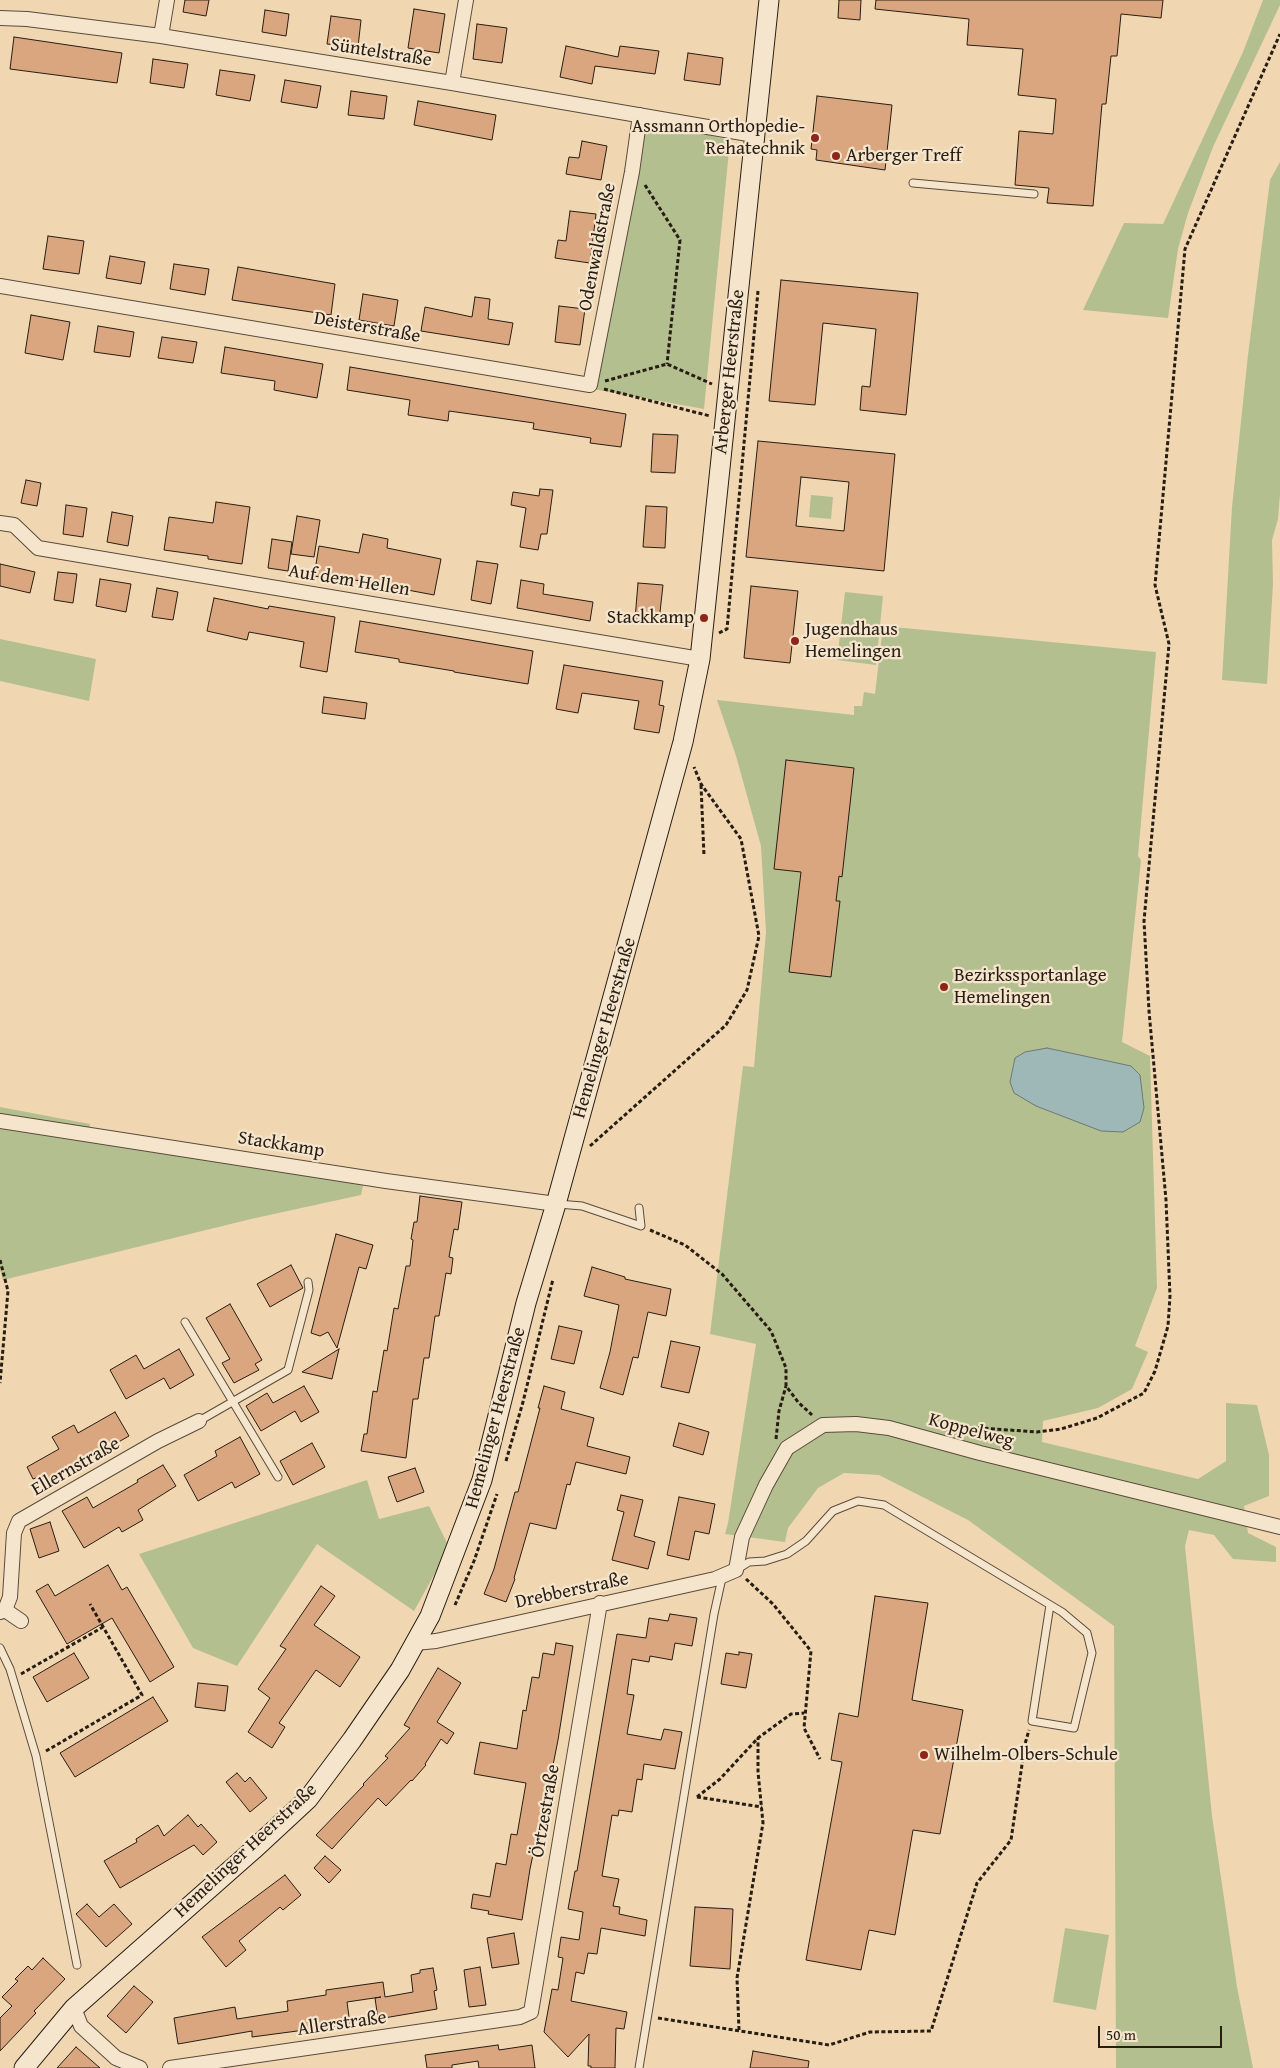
<!DOCTYPE html>
<html>
<head>
<meta charset="utf-8">
<style>
  body { margin:0 }
  #map { position:relative; width:1280px; height:2068px; overflow:hidden; background:#f0d7b2; font-family:"Gentium Book Plus",serif }
  canvas { display:block }
  .scale { position:absolute; left:1098px; top:2026px; width:124px; height:22px; box-sizing:border-box; border:2px solid #281d13; border-top:0; padding-left:6px; font-size:15px; line-height:18px; white-space:nowrap; color:#281d13; -webkit-text-stroke:4px #f5e5cd; paint-order:stroke }
</style>
</head>
<body>
<div id="map">
<canvas width="1280" height="2068"></canvas>
<div class="scale">50 m</div>
</div>
<script>
const ctx = document.querySelector('canvas').getContext('2d');
ctx.lineJoin = 'round';
function fill(path, color) {
  ctx.fillStyle = color;
  ctx.fill(path, 'evenodd');
}
function toPath(rows) {
  const path = new Path2D();
  for (const r of rows) {
    path.moveTo(r[0], r[1]);
    for (let i = 2; i < r.length; i += 2) path.lineTo(r[i], r[i + 1]);
  }
  return path;
}
function stroke(path, color, width, dash) {
  ctx.strokeStyle = color;
  ctx.lineWidth = width;
  ctx.lineCap = dash ? 'butt' : 'round';
  ctx.setLineDash(dash || []);
  ctx.stroke(path);
}
function label(font, color, halo, rows, align = 'center') {
  ctx.font = font + ' "Gentium Book Plus",serif';
  ctx.lineWidth = 4.5;
  ctx.setLineDash([]);
  ctx.textBaseline = 'middle';
  ctx.strokeStyle = halo;
  ctx.fillStyle = color;
  for (const [text, x, y, turn = 0] of rows) {
    ctx.save();
    ctx.translate(x, y);
    ctx.rotate((+turn || 0) * Math.PI / 180);
    ctx.textAlign = isNaN(turn) ? turn : align;
    if (halo) ctx.strokeText(text, 0, 0);
    ctx.fillText(text, 0, 0);
    ctx.restore();
  }
}
fill(toPath([
  [1263,0,1280,0,1280,5,1213,147,1188,213,1178,249,1168,318,1083,310,1124,223,1163,224,1243,52],
  [633,118,730,140,704,409,587,388],
  [1280,162,1280,494,1278,519,1272,540,1273,584,1267,684,1222,680,1232,507,1248,355,1270,180],
  [811,495,833,497,831,519,809,517],
  [845,592,883,596,876,665,837,660],
  [883,626,1156,652,1138,856,1141,860,1122,1042,1150,1056,1157,1288,1135,1346,1148,1352,1132,1389,1098,1408,1043,1421,1042,1442,1198,1479,1226,1461,1226,1403,1257,1405,1269,1455,1269,1496,1244,1506,1248,1533,1276,1547,1276,1562,1233,1559,1214,1535,1189,1530,1185,1546,1212,1816,1237,1987,1253,2068,1116,2068,1114,1626,968,1520,879,1475,844,1473,818,1488,788,1528,785,1542,725,1534,728,1523,756,1344,710,1334,743,1066,754,1067,766,932,761,846,736,756,717,700,854,715,854,706,862,706,864,692,875,694],
  [0,639,96,659,89,701,0,681],
  [0,1107,90,1124,88,1142,364,1181,361,1195,251,1219,3,1280,0,1270],
  [367,1480,379,1519,429,1506,447,1543,439,1566,414,1611,317,1544,237,1666,193,1648,139,1554],
  [1065,1928,1109,1935,1096,2010,1053,2002]
]), '#b4bf90');
const water = toPath([
  [1047,1048,1131,1066,1140,1075,1144,1108,1140,1122,1123,1132,1101,1131,1036,1106,1014,1093,1010,1082,1015,1058,1025,1052,1047,1048]
]);
fill(water, '#9eb7b7');
stroke(water, '#6f7975', 1);
const building = toPath([
  [185,0,209,0,206,16,183,12,185,0],
  [839,0,861,0,860,20,838,18,839,0],
  [876,0,1163,0,1161,18,1121,14,1117,56,1111,56,1106,104,1102,104,1093,206,1047,203,1049,188,1015,185,1019,131,1053,134,1056,99,1018,95,1023,49,967,45,969,19,875,9,876,0],
  [414,9,445,14,439,53,408,48,414,9],
  [265,10,289,14,286,36,262,32,265,10],
  [331,16,361,20,358,47,327,44,331,16],
  [477,24,507,28,502,63,473,59,477,24],
  [14,37,122,53,117,83,10,69,14,37],
  [566,46,618,57,620,46,659,51,655,74,595,66,592,84,560,77,566,46],
  [688,53,723,58,720,85,684,80,688,53],
  [153,59,188,64,184,88,150,83,153,59],
  [220,70,255,75,250,101,216,95,220,70],
  [285,80,321,86,317,108,281,102,285,80],
  [351,91,387,96,384,119,348,115,351,91],
  [817,96,892,105,885,170,816,160,817,150,811,149,817,96],
  [418,101,496,115,492,140,414,125,418,101],
  [582,141,607,146,601,180,566,174,569,157,579,158,582,141],
  [570,211,596,214,590,263,555,258,558,240,566,241,570,211],
  [48,236,84,241,79,274,43,269,48,236],
  [110,256,145,262,141,284,106,278,110,256],
  [174,264,209,269,205,295,170,289,174,264],
  [238,267,335,284,331,315,232,300,238,267],
  [781,280,918,293,906,415,860,410,862,386,870,387,876,329,823,323,815,405,769,401,781,280],
  [363,294,398,300,394,326,359,320,363,294],
  [475,297,490,299,488,319,513,323,509,345,421,331,425,307,472,317,475,297],
  [559,306,585,309,580,345,555,342,559,306],
  [31,315,70,322,63,360,25,353,31,315],
  [98,326,134,332,130,357,94,352,98,326],
  [162,337,197,342,193,363,158,358,162,337],
  [225,347,323,364,317,398,274,390,275,381,221,373,225,347],
  [350,367,626,414,621,447,590,443,591,438,533,429,534,423,449,411,448,421,408,415,410,400,347,390,350,367],
  [653,434,678,435,675,473,651,472,653,434],
  [758,441,895,454,884,571,746,557,758,441],
  [801,477,849,482,844,531,796,526,801,477],
  [26,480,41,483,37,506,21,503,26,480],
  [540,489,553,490,547,534,541,534,538,550,520,547,526,508,511,505,513,492,539,496,540,489],
  [216,502,250,507,242,564,208,559,208,556,164,550,169,517,213,523,216,502],
  [66,505,87,508,83,537,63,534,66,505],
  [646,506,667,507,665,548,643,547,646,506],
  [112,512,133,516,128,546,107,542,112,512],
  [297,516,320,520,314,557,291,554,297,516],
  [363,534,388,539,387,548,441,559,434,595,339,577,338,580,314,576,319,546,359,553,363,534],
  [272,539,292,542,288,571,268,568,272,539],
  [477,561,498,564,491,604,471,600,477,561],
  [0,564,35,572,30,593,0,586,0,564],
  [58,572,77,574,73,603,54,600,58,572],
  [100,579,131,584,126,612,96,606,100,579],
  [521,580,544,584,543,594,593,602,590,621,517,608,521,580],
  [638,583,663,585,659,621,635,619,638,583],
  [751,586,798,591,790,663,744,658,751,586],
  [157,588,178,592,173,620,152,617,157,588],
  [214,598,268,609,269,606,335,617,327,672,300,667,304,642,249,632,247,640,207,631,214,598],
  [360,621,533,651,528,684,454,672,454,671,399,662,399,659,355,652,360,621],
  [564,665,663,681,659,705,664,706,659,733,634,729,639,701,582,693,578,713,556,709,564,665],
  [324,697,367,703,365,719,322,713,324,697],
  [786,760,854,768,842,877,839,876,836,901,840,901,831,977,789,972,801,872,774,869,786,760],
  [420,1196,462,1202,458,1230,454,1229,449,1257,453,1258,451,1274,446,1273,439,1316,435,1316,429,1358,424,1358,418,1399,413,1399,406,1458,361,1451,364,1434,367,1434,373,1391,377,1392,384,1350,387,1351,394,1308,398,1309,406,1266,410,1266,413,1240,411,1239,414,1222,417,1222,420,1196],
  [336,1234,373,1245,366,1269,359,1267,337,1348,328,1332,320,1336,311,1333,336,1234],
  [291,1265,303,1288,270,1307,257,1284,291,1265],
  [592,1267,625,1277,625,1279,671,1289,666,1316,648,1312,638,1358,633,1357,623,1395,600,1388,610,1352,619,1305,584,1296,592,1267],
  [230,1304,262,1360,255,1364,259,1370,234,1383,222,1363,230,1359,206,1318,230,1304],
  [559,1326,582,1331,574,1364,551,1359,559,1326],
  [671,1341,700,1347,689,1393,661,1387,671,1341],
  [179,1349,194,1375,170,1389,164,1378,126,1399,110,1370,136,1355,144,1369,179,1349],
  [339,1349,332,1379,302,1372,339,1349],
  [304,1386,319,1412,301,1422,295,1411,261,1431,246,1406,267,1393,273,1403,304,1386],
  [544,1386,565,1392,561,1409,594,1418,587,1446,630,1457,626,1474,576,1462,570,1485,567,1484,556,1529,530,1523,514,1578,515,1579,506,1602,484,1594,494,1569,515,1492,518,1492,540,1408,538,1408,544,1386],
  [115,1412,129,1436,101,1452,100,1449,45,1480,42,1476,33,1479,27,1467,59,1449,52,1437,74,1425,78,1433,115,1412],
  [679,1423,709,1432,703,1455,673,1446,679,1423],
  [240,1437,260,1474,235,1488,232,1482,198,1501,184,1475,217,1456,215,1451,240,1437],
  [312,1443,325,1467,293,1485,280,1461,312,1443],
  [163,1465,176,1486,138,1510,143,1520,122,1532,119,1527,84,1548,62,1511,87,1497,93,1508,138,1482,137,1480,163,1465],
  [415,1468,424,1492,397,1502,388,1477,415,1468],
  [621,1495,643,1500,634,1536,655,1542,648,1569,612,1560,624,1512,617,1510,621,1495],
  [679,1497,715,1504,709,1534,695,1531,689,1560,667,1555,679,1497],
  [50,1522,59,1551,39,1558,30,1529,50,1522],
  [108,1565,122,1590,127,1587,174,1667,150,1682,112,1618,67,1644,36,1591,48,1584,55,1596,108,1565],
  [321,1586,335,1596,314,1625,360,1657,340,1687,316,1670,279,1723,285,1727,272,1748,248,1732,270,1698,258,1689,286,1649,280,1646,321,1586],
  [875,1596,928,1603,912,1700,963,1710,940,1834,913,1830,895,1935,869,1930,861,1970,806,1960,842,1762,831,1760,839,1713,858,1717,875,1596],
  [670,1614,697,1618,692,1646,675,1643,672,1660,650,1656,649,1662,632,1659,627,1694,634,1695,627,1734,661,1740,664,1729,682,1732,675,1769,644,1764,642,1780,637,1779,632,1812,619,1810,618,1816,612,1815,602,1876,619,1879,613,1906,620,1907,619,1914,647,1920,645,1936,601,1928,597,1954,588,1953,584,1974,576,1972,571,2001,627,2012,624,2029,616,2028,615,2068,591,2068,591,2066,588,2066,589,2034,568,2057,544,2032,552,1989,558,1990,563,1958,558,1957,561,1937,579,1940,583,1912,568,1909,575,1871,577,1871,617,1634,646,1638,649,1618,668,1621,670,1614],
  [556,1643,573,1646,558,1740,541,1826,539,1826,530,1869,522,1920,488,1914,489,1911,471,1908,473,1894,490,1897,496,1863,506,1865,511,1834,517,1835,526,1783,474,1774,480,1742,517,1749,523,1710,526,1711,532,1677,539,1678,543,1653,554,1655,556,1643],
  [739,1652,752,1654,746,1688,721,1684,726,1653,739,1655,739,1652],
  [74,1653,89,1678,47,1702,33,1677,74,1653],
  [438,1668,461,1683,437,1722,454,1733,447,1744,441,1739,425,1764,426,1765,412,1781,411,1780,386,1806,378,1798,332,1849,316,1835,364,1785,363,1784,388,1758,385,1756,410,1728,404,1725,438,1668],
  [198,1683,228,1686,225,1711,195,1707,198,1683],
  [153,1697,168,1721,75,1777,60,1753,153,1697],
  [237,1773,245,1782,250,1777,267,1798,250,1812,226,1782,237,1773],
  [188,1815,198,1827,201,1824,217,1842,203,1855,194,1845,120,1888,104,1861,137,1842,136,1839,158,1825,164,1836,188,1815],
  [325,1856,341,1870,329,1883,314,1868,325,1856],
  [285,1875,301,1895,283,1910,280,1907,239,1941,246,1950,226,1967,202,1937,285,1875],
  [87,1904,99,1917,114,1904,132,1924,106,1947,76,1914,87,1904],
  [695,1907,733,1909,730,1969,690,1966,695,1907],
  [514,1933,519,1964,492,1968,487,1938,514,1933],
  [43,1958,65,1979,34,2011,36,2013,0,2051,0,2018,12,2006,2,1997,18,1981,15,1979,28,1966,32,1970,43,1958],
  [480,1967,486,2005,469,2007,464,1970,480,1967],
  [433,1968,437,1990,434,1991,437,2009,378,2019,375,1998,381,1997,347,2002,350,2024,252,2037,252,2031,178,2044,174,2018,235,2007,237,2019,288,2011,287,2001,326,1995,326,1990,383,1982,385,1997,413,1992,411,1975,420,1973,420,1970,433,1968],
  [134,1986,153,2002,126,2033,107,2016,134,1986],
  [498,2045,499,2050,532,2045,535,2068,479,2068,478,2061,452,2065,452,2068,427,2068,425,2055,498,2045],
  [76,2047,100,2068,57,2068,76,2047],
  [753,2051,809,2061,808,2068,750,2068,753,2051]
]);
fill(building, '#daa67f');
stroke(building, '#281d13', 1);
const lane = toPath([
  [913,183,1034,194],
  [558,1204,582,1206,641,1226,639,1208],
  [185,1322,278,1477],
  [199,1421,288,1370,309,1290,308,1282],
  [736,1570,749,1562,765,1561,787,1554,806,1541,833,1511,858,1501,884,1505,1062,1612,1087,1633,1092,1653,1074,1728,1032,1721,1050,1605],
  [0,1648,10,1669,36,1756,77,1965],
  [639,2068,714,1614,722,1578]
]);
const street = toPath([
  [0,18,27,19,161,36,452,83,754,135],
  [161,36,167,0],
  [452,83,466,0],
  [0,286,590,385,632,172,640,115],
  [0,523,14,525,38,548,700,659],
  [0,1121,386,1181,556,1204],
  [5,1610,21,1621],
  [0,1612,5,1610,10,1597,14,1533,19,1521,158,1441,199,1421],
  [415,1643,436,1641,715,1579,736,1570,742,1537,766,1485,787,1448,823,1425,856,1424,889,1428,980,1453,1280,1527],
  [74,2008,81,2026,116,2058,140,2068],
  [170,2068,520,2017,531,2012,600,1603]
]);
const secondary = toPath([
  [24,2068,74,2008,253,1850,308,1799,352,1740,400,1670,430,1616,482,1480,526,1303,556,1204,683,742,700,659,769,0]
]);
stroke(lane, '#5a4c3b', 9);
stroke(street, '#5a4c3b', 16);
stroke(secondary, '#281d13', 21);
stroke(toPath([
  [645,185,680,240,667,364],
  [605,381,667,364,712,384],
  [604,389,710,416],
  [719,633,727,629,758,291],
  [701,785,704,856],
  [590,1146,726,1025,747,990,759,936,741,839,701,784,694,767],
  [650,1230,685,1245,722,1274,771,1331,786,1368,786,1386,798,1402,812,1415],
  [0,1260,8,1291,0,1383],
  [939,1425,1037,1432,1061,1429,1097,1418,1144,1393,1155,1371,1168,1326,1170,1296,1166,1200,1149,1011,1144,921,1169,644,1155,585,1185,249,1280,34],
  [776,1439,779,1411,786,1386],
  [506,1461,523,1402,553,1279],
  [746,1579,773,1604,811,1651,804,1728,820,1759],
  [455,1605,474,1561,497,1494],
  [21,1674,103,1627],
  [46,1751,142,1695,90,1604],
  [697,1797,720,1779,758,1738,791,1714,804,1713],
  [697,1797,762,1807],
  [658,2018,829,2045,870,2032,931,2031,977,1883,1011,1840,1025,1744,1029,1730],
  [739,2030,737,1978,763,1823,758,1772,758,1738]
]), '#281d13', 3, [4, 2.5]);
stroke(lane, '#f5e5cd', 7);
stroke(street, '#f5e5cd', 14);
stroke(secondary, '#f5e5cd', 19);
for (const [x, y, r, color] of [
  [815,138,5,"#8f2418"],
  [836,156,5,"#8f2418"],
  [704,618,5,"#8f2418"],
  [795,641,5,"#8f2418"],
  [944,987,5,"#8f2418"],
  [924,1755,5,"#8f2418"]
]) {
  const dot = new Path2D();
  dot.arc(x, y, r, 0, 2 * Math.PI);
  ctx.fillStyle = color;
  ctx.fill(dot);
  stroke(dot, '#f5e5cd', 2);
}
label('19px', '#281d13', '#f5e5cd', [
  ["Süntelstraße",381,53,9],
  ["Odenwaldstraße",598,247,-79],
  ["Deisterstraße",367,328,10],
  ["Arberger Heerstraße",730,372,-84],
  ["Auf dem Hellen",349,581,9],
  ["Hemelinger Heerstraße",605,1028,-74],
  ["Stackkamp",281,1145,9],
  ["Hemelinger Heerstraße",496,1418,-75],
  ["Koppelweg",971,1431,15],
  ["Ellernstraße",76,1467,-30],
  ["Drebberstraße",572,1591,-12],
  ["Örtzestraße",546,1811,-80],
  ["Hemelinger Heerstraße",246,1851,-43],
  ["Allerstraße",342,2024,-8]
]);
label('19px', '#281d13', '#f5e5cd', [
  ["Assmann Orthopedie-",805,127,"right"],
  ["Rehatechnik",805,149,"right"],
  ["Arberger Treff",846,156],
  ["Stackkamp",694,618,"right"],
  ["Jugendhaus",805,630],
  ["Hemelingen",805,652],
  ["Bezirkssportanlage",954,976],
  ["Hemelingen",954,998],
  ["Wilhelm-Olbers-Schule",934,1755]
], 'left');
</script>
</body>
</html>
